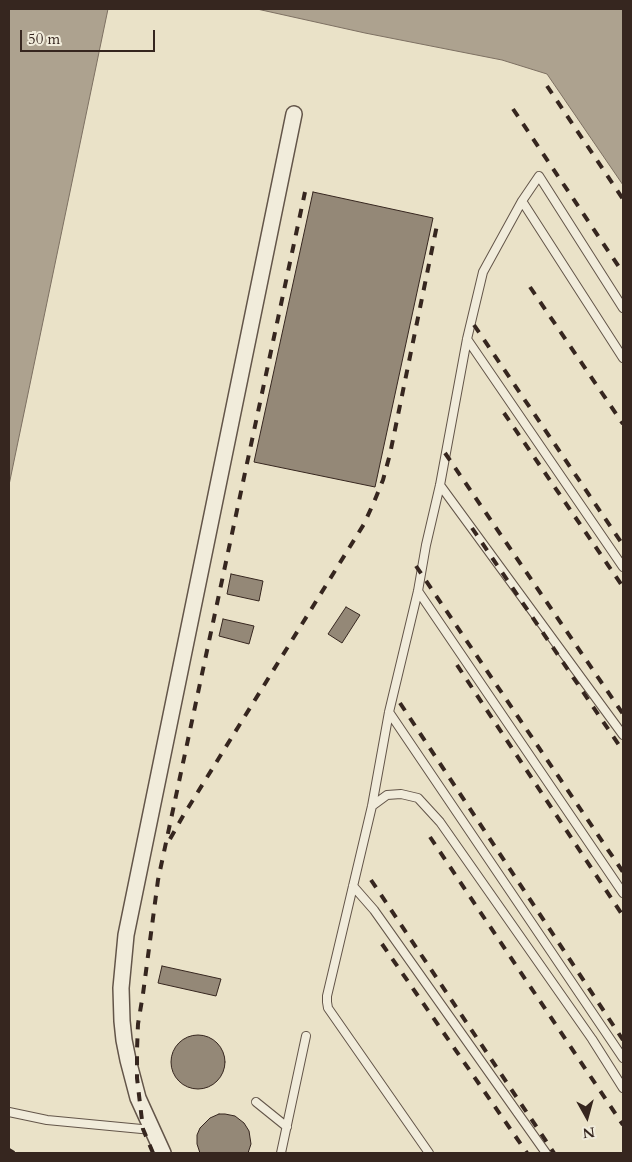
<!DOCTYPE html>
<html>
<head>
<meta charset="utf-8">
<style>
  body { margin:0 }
  #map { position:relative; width:632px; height:1162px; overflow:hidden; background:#eae2c8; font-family:Cardo,serif }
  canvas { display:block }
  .frame { position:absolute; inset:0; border:10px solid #36261f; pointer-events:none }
  .north { position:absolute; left:562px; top:1092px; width:50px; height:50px; -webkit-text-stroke:4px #f1ecdb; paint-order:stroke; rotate:173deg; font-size:14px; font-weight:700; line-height:20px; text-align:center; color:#36261f }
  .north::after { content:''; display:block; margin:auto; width:18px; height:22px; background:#36261f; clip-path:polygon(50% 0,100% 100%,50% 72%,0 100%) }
  .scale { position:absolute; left:20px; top:30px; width:135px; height:22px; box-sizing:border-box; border:2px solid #36261f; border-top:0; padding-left:6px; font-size:15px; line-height:18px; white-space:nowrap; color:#36261f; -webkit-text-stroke:4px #f1ecdb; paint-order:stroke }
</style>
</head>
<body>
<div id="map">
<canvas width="632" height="1162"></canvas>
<div class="frame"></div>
<div class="north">N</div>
<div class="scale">50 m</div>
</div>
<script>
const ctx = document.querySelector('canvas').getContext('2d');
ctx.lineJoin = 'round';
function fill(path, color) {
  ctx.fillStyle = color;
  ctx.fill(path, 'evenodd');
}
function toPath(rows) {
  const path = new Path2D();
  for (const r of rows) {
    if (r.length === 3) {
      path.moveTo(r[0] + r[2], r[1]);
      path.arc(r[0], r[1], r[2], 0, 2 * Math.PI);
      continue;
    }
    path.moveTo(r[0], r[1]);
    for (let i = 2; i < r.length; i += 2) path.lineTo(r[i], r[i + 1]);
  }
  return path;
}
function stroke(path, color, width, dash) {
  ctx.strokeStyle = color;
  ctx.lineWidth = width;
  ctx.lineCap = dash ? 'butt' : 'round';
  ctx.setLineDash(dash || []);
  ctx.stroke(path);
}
const water = toPath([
  [9,9,108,9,9,485,9,9],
  [257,9,623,9,623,185,547,74,502,60,365,33,257,9]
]);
fill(water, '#ada28f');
stroke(water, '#7d7062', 1);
const building = toPath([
  [313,192,433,218,375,487,254,462,313,192],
  [231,574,263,581,259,601,227,594,231,574],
  [346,607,360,615,342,643,328,634,346,607],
  [223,619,254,626,249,644,219,636,223,619],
  [162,966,221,979,216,996,158,983,162,966],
  [198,1062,27],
  [219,1114,225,1114,235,1116,244,1123,249,1131,251,1144,248,1153,200,1153,197,1144,197,1135,200,1128,210,1118,219,1114]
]);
fill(building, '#948877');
stroke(building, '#36261f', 1);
const service = toPath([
  [522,201,623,358],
  [467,339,623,567],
  [440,485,623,735],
  [418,591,623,893],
  [389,712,623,1058],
  [372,806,387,795,401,794,418,798,440,822,592,1039,623,1088],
  [353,886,374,910,546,1153],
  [256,1102,287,1127],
  [9,1112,47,1120,152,1130],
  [281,1153,306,1036],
  [429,1153,328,1008,327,1002,327,996,372,806,389,712,418,591,426,545,440,485,467,339,483,272,522,201,539,176,623,308]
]);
const minor = toPath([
  [163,1153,138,1098,128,1060,124,1040,122,1021,121,988,126,935,294,114]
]);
stroke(service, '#635549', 10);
stroke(minor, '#635549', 18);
stroke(service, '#f1ecdb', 8);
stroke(minor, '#f1ecdb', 15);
stroke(toPath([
  [547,86,623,199],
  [513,109,623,273],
  [530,287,623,424],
  [474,325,623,545],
  [504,413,623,587],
  [445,453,623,714],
  [472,528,623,751],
  [416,566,623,872],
  [457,665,623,916],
  [400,703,623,1040],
  [430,837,623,1125],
  [170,839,183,816,364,524,374,502,383,480,390,454,437,225],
  [371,880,554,1153],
  [382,944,527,1153],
  [9,1150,14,1153],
  [153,1153,143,1129,137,1078,137,1050,138,1024,143,994,158,880,305,192]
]), '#36261f', 4, [9, 9]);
</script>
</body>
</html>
